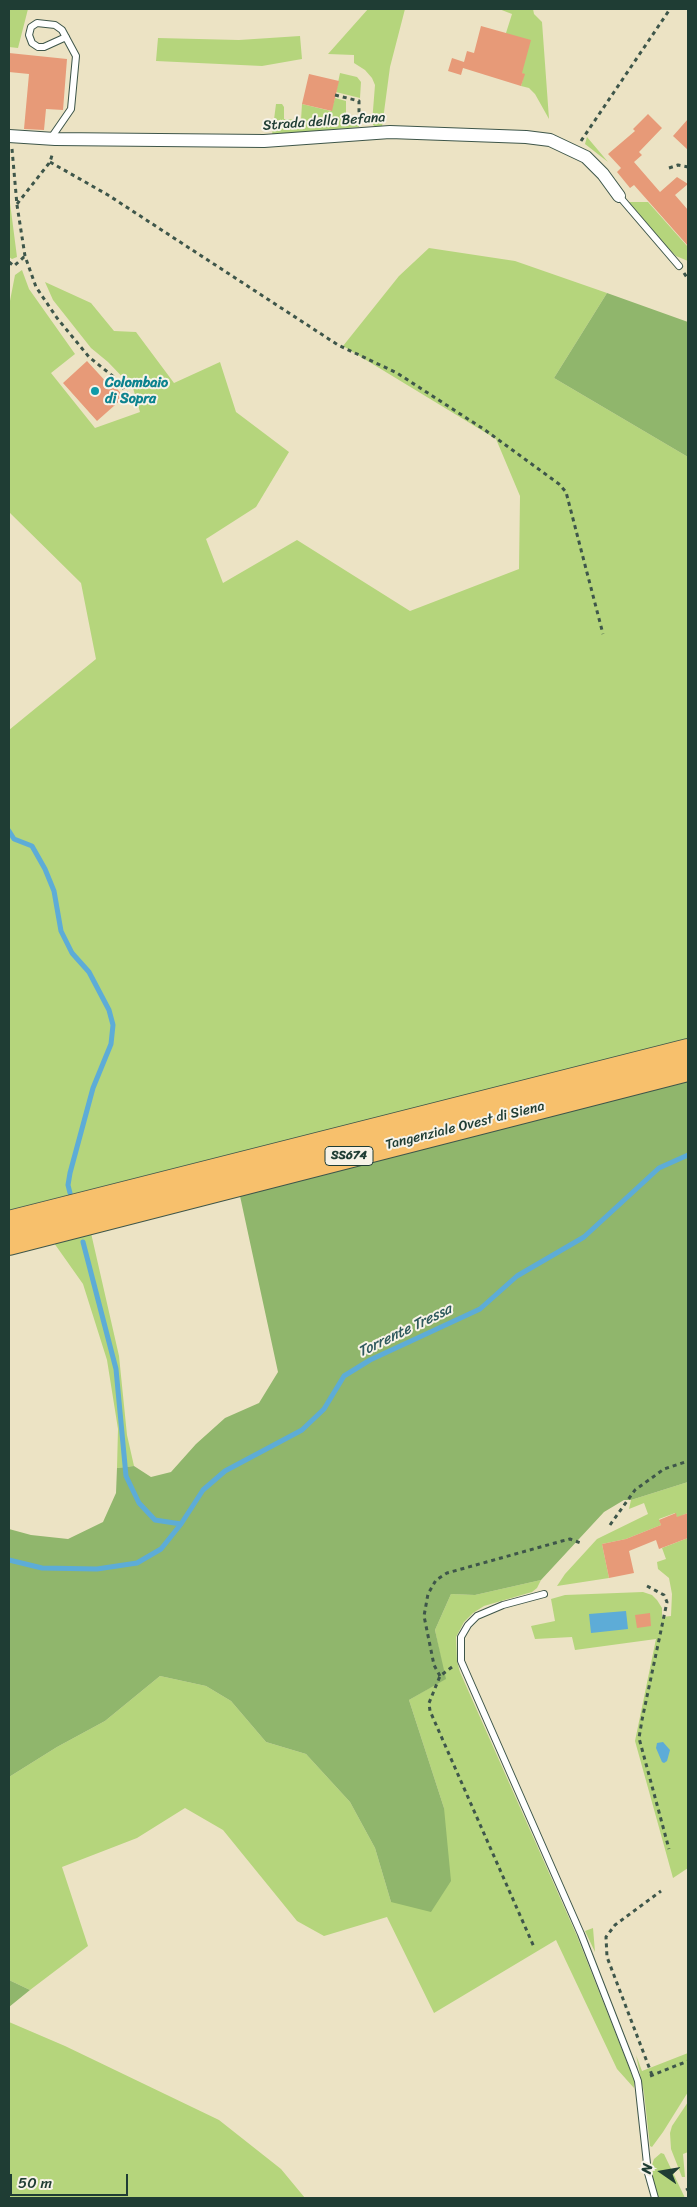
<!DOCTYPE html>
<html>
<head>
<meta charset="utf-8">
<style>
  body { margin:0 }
  #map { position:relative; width:697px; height:2207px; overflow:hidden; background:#ece3c4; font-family:Sriracha,sans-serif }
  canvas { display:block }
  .frame { position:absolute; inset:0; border:10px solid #1f3d34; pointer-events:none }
  .north { position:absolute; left:637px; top:2147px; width:50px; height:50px; -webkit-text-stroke:4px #f7f3e8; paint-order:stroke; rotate:283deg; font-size:14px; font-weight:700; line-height:20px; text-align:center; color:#1f3d34 }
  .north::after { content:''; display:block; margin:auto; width:18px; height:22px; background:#1f3d34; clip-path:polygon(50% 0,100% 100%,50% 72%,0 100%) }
  .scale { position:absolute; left:10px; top:2174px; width:118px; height:22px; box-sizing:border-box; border:2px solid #1f3d34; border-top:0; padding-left:6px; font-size:15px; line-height:18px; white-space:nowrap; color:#1f3d34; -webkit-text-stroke:4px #f7f3e8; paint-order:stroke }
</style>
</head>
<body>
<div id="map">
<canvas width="697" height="2207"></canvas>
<div class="frame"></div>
<div class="north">N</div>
<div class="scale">50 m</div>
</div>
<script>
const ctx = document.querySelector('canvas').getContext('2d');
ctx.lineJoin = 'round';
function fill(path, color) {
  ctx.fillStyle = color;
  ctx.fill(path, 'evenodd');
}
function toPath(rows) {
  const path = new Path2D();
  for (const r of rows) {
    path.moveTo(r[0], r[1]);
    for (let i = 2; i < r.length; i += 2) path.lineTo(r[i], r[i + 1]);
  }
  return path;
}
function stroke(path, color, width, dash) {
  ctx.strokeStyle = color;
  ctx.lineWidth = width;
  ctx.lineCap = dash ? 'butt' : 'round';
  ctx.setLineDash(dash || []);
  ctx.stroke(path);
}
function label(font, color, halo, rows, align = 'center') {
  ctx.font = font + ' Sriracha,sans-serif';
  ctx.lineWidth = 4;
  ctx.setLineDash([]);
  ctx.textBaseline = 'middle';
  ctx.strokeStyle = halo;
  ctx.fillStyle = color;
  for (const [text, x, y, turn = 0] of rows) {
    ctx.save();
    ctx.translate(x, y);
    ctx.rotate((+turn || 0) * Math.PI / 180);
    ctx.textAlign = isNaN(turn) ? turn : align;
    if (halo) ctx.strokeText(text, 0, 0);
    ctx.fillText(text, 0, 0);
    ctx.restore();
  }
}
fill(toPath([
  [9,9,28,9,18,48,9,47],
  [368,9,405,9,390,67,382,127,374,126,372,123,375,85,372,78,365,70,354,63,354,55,328,54],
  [499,9,533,9,534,14,542,22,549,119,535,94,529,88,521,86,524,75,522,73,506,33,512,14],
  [300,36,302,59,262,66,156,61,158,38,239,40],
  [340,73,357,77,361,82,360,98,336,92],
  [335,98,346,101,346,115,361,118,359,127,272,135,276,104,282,104,284,107,284,119,301,120,302,104,331,111],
  [587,137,603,156,608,162,585,144],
  [9,195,17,257,12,259,9,257],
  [629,202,648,202,688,247,688,261,676,256,669,249],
  [429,248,515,261,607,293,554,378,688,457,688,1039,9,1210,9,730,96,659,81,583,9,512,9,306,15,275,22,270,29,289,75,354,51,373,95,428,140,412,133,388,108,362,91,348,53,300,45,282,91,303,114,331,136,332,174,383,220,362,236,412,289,452,256,507,206,539,223,583,297,540,410,611,519,569,520,496,496,439,343,346,399,276],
  [91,1233,119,1356,127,1435,134,1466,117,1468,118,1429,107,1360,83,1284,54,1243],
  [688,1482,688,1513,683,1515,679,1521,675,1513,659,1519,661,1525,626,1539,602,1544,609,1578,557,1586,565,1574,597,1539,648,1514,644,1503,629,1509,631,1500],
  [688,1538,687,1723,688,1725,688,1868,673,1878,635,1741,656,1639,575,1650,572,1637,535,1639,531,1626,555,1621,551,1599,565,1595,643,1592,652,1595,657,1600,662,1608,662,1617,671,1616,672,1594,669,1578,658,1569,657,1562,666,1559,662,1548],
  [541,1580,537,1588,532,1592,484,1606,473,1613,464,1622,456,1637,457,1661,460,1672,577,1936,634,2080,634,2088,617,2069,556,1940,434,2013,387,1917,324,1936,297,1921,223,1830,185,1808,137,1838,62,1867,88,1946,30,1990,9,1980,9,1777,57,1747,105,1721,160,1676,206,1686,231,1701,266,1742,306,1754,350,1802,375,1848,391,1902,444,1808,409,1700,445,1679,435,1630,451,1594,475,1595],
  [593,1928,595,1952,585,1931],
  [9,2022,65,2046,219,2120,281,2169,305,2198,9,2198],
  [688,2053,688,2092,663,2132,652,2147,650,2146,644,2093,636,2055,642,2071],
  [688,2102,688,2152,683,2154,685,2177,682,2177,671,2149,670,2133,672,2126],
  [661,2153,664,2154,685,2198,659,2198,654,2186,651,2168,654,2159]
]), '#b5d57c');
fill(toPath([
  [607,293,688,322,688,457,554,378],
  [688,1078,688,1482,631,1500,624,1500,604,1512,541,1580,475,1595,451,1594,435,1630,446,1679,409,1700,444,1808,451,1881,431,1912,391,1902,375,1848,350,1802,306,1754,266,1742,231,1701,206,1686,160,1676,105,1721,57,1747,9,1777,9,1529,31,1535,68,1539,103,1522,116,1493,117,1468,134,1466,151,1477,171,1472,196,1444,225,1418,259,1403,278,1372,240,1196],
  [9,1980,30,1990,9,2007]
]), '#90b66c');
fill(toPath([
  [626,1611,628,1629,591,1633,589,1614],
  [663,1742,670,1750,667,1761,664,1763,662,1762,656,1748,657,1743]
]), '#5dacd7');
stroke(toPath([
  [9,831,14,839,32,846,45,869,54,891,61,931,72,953,89,972,109,1010,113,1025,111,1044,93,1088,70,1173,68,1185,70,1193],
  [83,1242,116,1369,126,1476,139,1503,155,1520,181,1524],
  [9,1560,42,1568,97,1569,137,1563,161,1549,181,1524,203,1490,225,1471,302,1430,324,1409,344,1376,370,1360,480,1309,517,1276,584,1237,659,1168,688,1155]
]), '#5dacd7', 5);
fill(toPath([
  [481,26,531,40,522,73,525,74,521,86,463,68,461,75,448,71,452,58,464,62,467,51,474,53],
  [9,53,67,59,63,110,46,109,44,130,24,129,29,74,9,72],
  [309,74,339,81,332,111,302,104],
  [648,114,662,128,639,152,642,155,634,162,660,192,677,177,688,184,675,195,688,210,688,246,634,185,630,188,617,172,621,168,608,154,635,131,633,129],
  [688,119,688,150,673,136],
  [87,361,109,385,112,383,124,397,97,421,63,383],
  [676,1513,677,1517,688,1513,688,1538,659,1549,656,1540,629,1551,634,1573,609,1578,602,1544,626,1539,661,1525,659,1520],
  [650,1613,651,1626,637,1628,635,1615]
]), '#e79a78');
const lane = toPath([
  [51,138,71,109,76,56,62,30,55,25,37,23,31,27,29,35,32,43,38,47,44,47,66,37],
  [619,196,679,266],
  [544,1594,503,1605,477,1616,468,1625,461,1637,461,1661,581,1934,634,2070,638,2081,648,2173,655,2198]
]);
const street = toPath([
  [9,136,55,139,264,141,390,132,526,137,550,140,586,157,603,174,619,196]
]);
const highway = toPath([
  [9,1223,688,1051],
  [9,1243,688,1069]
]);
stroke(lane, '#3e564a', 8);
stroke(street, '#3e564a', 14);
stroke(highway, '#3e564a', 26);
stroke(toPath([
  [335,95,359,101,359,120,361,120],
  [581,141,670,9],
  [12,149,17,205,25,256,36,287,57,318,89,357,115,378,128,394,129,407],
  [50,162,108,195,338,345,397,373,485,430,559,484,566,492,603,634],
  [669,168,678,165,688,167],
  [17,204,50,162,53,152],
  [9,262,14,266,25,256],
  [684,273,688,279],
  [610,1525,635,1490,664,1469,688,1461],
  [647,1586,664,1595,667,1602,642,1720,639,1738,669,1849],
  [452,1667,440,1676,429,1703,430,1711,534,1947],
  [440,1676,434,1665,424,1616,428,1594,436,1580,447,1573,562,1541,570,1539,583,1544],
  [652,2075,607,1957,606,1937,615,1925,661,1891],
  [650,2076,688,2061],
  [686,2190,688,2189]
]), '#3e564a', 3, [4, 4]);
stroke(lane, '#fff', 6);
stroke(street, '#fff', 12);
stroke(highway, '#f7c06c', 24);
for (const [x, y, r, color] of [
  [95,391,5,"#0f9aa8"]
]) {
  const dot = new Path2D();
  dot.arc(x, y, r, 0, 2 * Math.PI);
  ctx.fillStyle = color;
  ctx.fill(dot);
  stroke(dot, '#f7f3e8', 2);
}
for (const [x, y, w] of [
  [349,1156,48]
]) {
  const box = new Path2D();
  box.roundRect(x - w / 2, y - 9.5, w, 19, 4);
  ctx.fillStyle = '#f7f3e8';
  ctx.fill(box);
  stroke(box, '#1f3d34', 1);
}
label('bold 12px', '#1f3d34', null, [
  ["SS674",349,1156]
]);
label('14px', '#1f3d34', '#f7f3e8', [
  ["Strada della Befana",324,122,-4],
  ["Tangenziale Ovest di Siena",465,1126,-14]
]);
label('bold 14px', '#0d838f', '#f7f3e8', [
  ["Colombaio",105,383],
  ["di Sopra",105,399]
], 'left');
label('italic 15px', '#2e595d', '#f7f3e8', [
  ["Torrente Tressa",405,1331,-26]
]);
</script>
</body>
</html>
